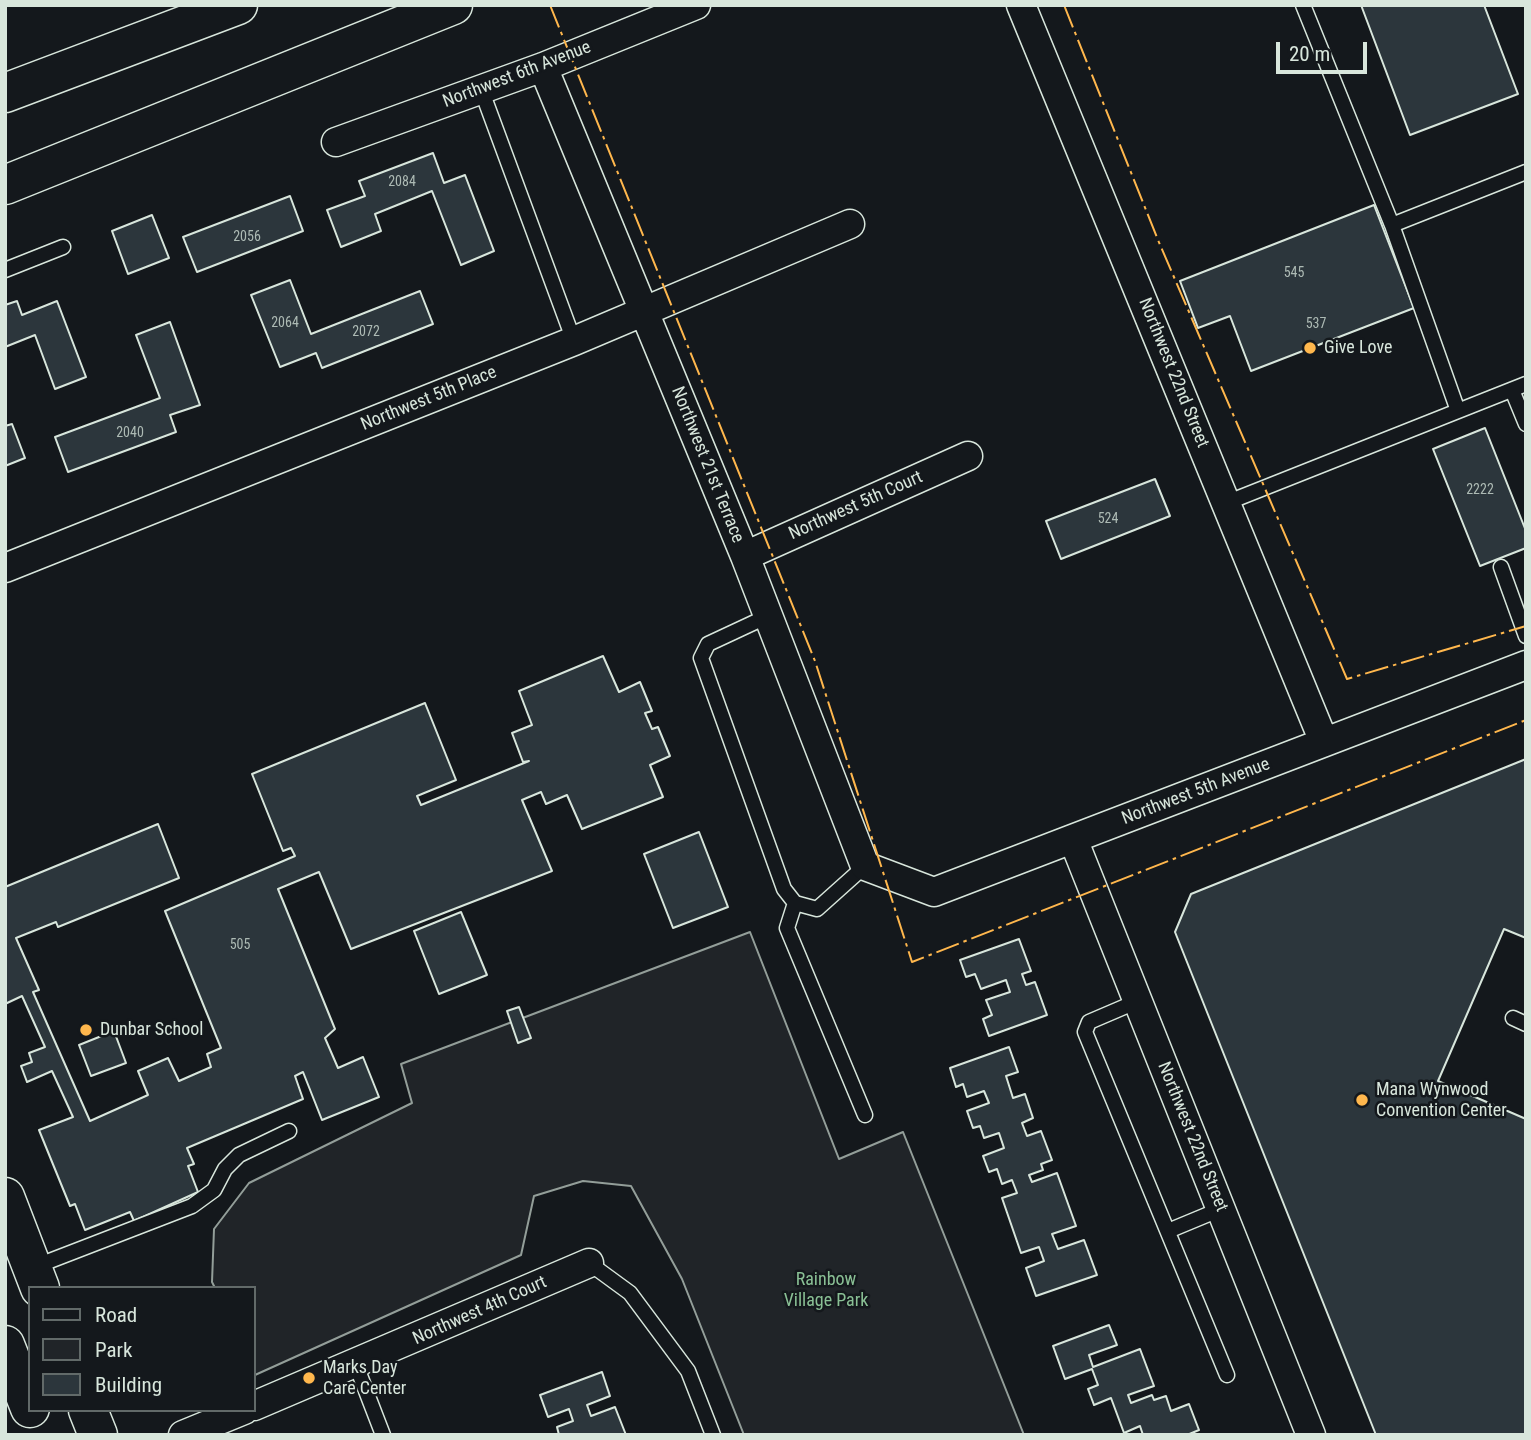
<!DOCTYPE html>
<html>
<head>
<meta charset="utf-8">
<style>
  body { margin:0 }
  #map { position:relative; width:1531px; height:1440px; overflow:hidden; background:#14181c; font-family:"Roboto Condensed",sans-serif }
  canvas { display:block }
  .frame { position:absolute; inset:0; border:7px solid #d8e6dc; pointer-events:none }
  .legend { position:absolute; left:28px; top:1286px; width:228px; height:126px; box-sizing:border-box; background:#14181c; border:2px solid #626a69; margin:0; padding:9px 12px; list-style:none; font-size:21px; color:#d8e6dc }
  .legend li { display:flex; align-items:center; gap:14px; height:35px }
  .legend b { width:35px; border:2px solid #626a69 }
  .scale { position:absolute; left:1276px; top:42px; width:91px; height:32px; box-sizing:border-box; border:4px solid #d8e6dc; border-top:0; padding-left:9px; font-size:21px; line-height:24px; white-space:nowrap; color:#d8e6dc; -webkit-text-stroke:5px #14181c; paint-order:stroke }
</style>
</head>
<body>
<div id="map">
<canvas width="1531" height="1440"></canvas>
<div class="frame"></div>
<ul class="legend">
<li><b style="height:9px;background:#14181c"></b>Road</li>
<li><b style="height:19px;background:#202428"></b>Park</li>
<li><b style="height:19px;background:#2c363c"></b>Building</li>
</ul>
<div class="scale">20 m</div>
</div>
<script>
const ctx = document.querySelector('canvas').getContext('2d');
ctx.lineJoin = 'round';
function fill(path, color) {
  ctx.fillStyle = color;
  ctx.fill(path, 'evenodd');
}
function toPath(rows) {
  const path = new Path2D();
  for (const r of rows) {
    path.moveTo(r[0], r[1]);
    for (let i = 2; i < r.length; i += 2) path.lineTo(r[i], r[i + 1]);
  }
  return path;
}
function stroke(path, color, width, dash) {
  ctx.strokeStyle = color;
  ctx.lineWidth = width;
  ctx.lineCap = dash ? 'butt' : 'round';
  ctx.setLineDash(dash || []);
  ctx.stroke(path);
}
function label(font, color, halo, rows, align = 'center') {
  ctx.font = font + ' "Roboto Condensed",sans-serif';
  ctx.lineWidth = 5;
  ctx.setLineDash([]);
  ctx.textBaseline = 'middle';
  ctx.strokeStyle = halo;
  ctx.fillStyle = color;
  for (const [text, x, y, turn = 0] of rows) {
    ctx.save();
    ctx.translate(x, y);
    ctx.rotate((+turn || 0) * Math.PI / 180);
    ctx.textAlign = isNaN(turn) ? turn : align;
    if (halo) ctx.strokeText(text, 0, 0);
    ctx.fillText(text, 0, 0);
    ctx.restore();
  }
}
const green = toPath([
  [750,932,839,1159,903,1132,1024,1435,744,1435,682,1279,631,1186,583,1181,534,1196,521,1255,255,1375,254,1288,215,1288,212,1282,214,1229,249,1183,412,1103,401,1064,750,932]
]);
fill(green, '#202428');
stroke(green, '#939e99', 2);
const building = toPath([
  [1361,5,1484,5,1518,94,1410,135,1361,5],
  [433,153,444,183,465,175,494,251,461,265,432,191,375,214,381,231,341,247,327,210,365,196,359,181,433,153],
  [290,196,303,231,197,272,183,237,290,196],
  [1374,205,1414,308,1251,371,1230,316,1198,328,1180,281,1374,205],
  [152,215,169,258,128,274,112,231,152,215],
  [290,280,311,334,420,291,433,324,322,368,316,353,280,367,251,295,290,280],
  [17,301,22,315,57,301,86,377,55,389,35,335,5,347,5,305,17,301],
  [170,322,200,405,170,415,176,432,68,472,55,437,160,398,136,335,170,322],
  [12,424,25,458,5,466,5,426,12,424],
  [1485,428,1526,531,1526,548,1480,566,1433,449,1485,428],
  [1155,479,1170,516,1061,559,1046,521,1155,479],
  [603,656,619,692,640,682,652,711,645,713,652,729,658,727,670,756,650,765,663,797,582,829,567,795,546,804,541,792,522,800,552,871,351,949,319,872,278,889,335,1029,325,1038,338,1068,363,1057,379,1097,322,1120,303,1072,295,1076,303,1099,187,1148,194,1164,188,1166,198,1192,134,1221,130,1212,85,1230,75,1204,70,1206,39,1130,73,1117,52,1071,27,1082,21,1066,32,1062,29,1053,45,1047,22,996,5,1004,5,887,158,824,179,878,58,927,56,922,16,938,39,990,33,992,90,1121,148,1095,138,1071,168,1058,179,1081,211,1067,207,1054,221,1048,165,911,295,856,291,848,283,851,252,774,425,703,456,780,417,796,421,805,529,761,523,762,512,733,532,725,519,691,603,656],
  [1526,759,1526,938,1504,929,1438,1081,1526,1119,1526,1435,1376,1435,1175,932,1191,894,1526,759],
  [699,832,728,907,673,928,644,854,699,832],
  [461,912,487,975,439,994,414,931,461,912],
  [1019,939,1031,971,1022,974,1026,985,1035,982,1047,1015,989,1036,983,1019,992,1015,986,1000,1010,992,1006,980,981,989,975,974,966,977,960,960,1019,939],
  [519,1007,531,1038,518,1043,507,1011,519,1007],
  [114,1031,126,1063,91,1076,79,1045,114,1031],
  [1009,1047,1018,1072,1006,1076,1013,1098,1025,1094,1033,1118,1022,1123,1027,1136,1041,1131,1052,1160,1041,1164,1043,1170,1029,1175,1032,1182,1057,1173,1076,1226,1052,1234,1058,1249,1084,1240,1097,1275,1036,1296,1026,1268,1044,1261,1039,1247,1021,1253,1002,1198,1017,1193,1012,1180,1002,1184,997,1169,989,1172,983,1156,1004,1148,999,1133,984,1138,980,1126,973,1128,967,1111,989,1103,984,1091,967,1097,963,1084,956,1087,950,1068,1009,1047],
  [1109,1325,1117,1345,1089,1355,1093,1367,1140,1349,1154,1386,1128,1395,1131,1403,1152,1395,1154,1400,1166,1396,1171,1411,1189,1404,1199,1430,1187,1435,1143,1435,1140,1426,1124,1433,1111,1398,1094,1405,1088,1389,1098,1385,1092,1369,1065,1379,1053,1346,1109,1325],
  [602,1372,610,1396,587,1405,591,1416,615,1407,626,1435,559,1435,557,1427,573,1421,569,1409,548,1417,540,1395,602,1372]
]);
fill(building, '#2c363c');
stroke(building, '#d8e6dc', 2);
const service = toPath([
  [1303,5,1392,225,1458,411],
  [481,89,574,341],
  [1392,225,1526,172],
  [5,270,63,247],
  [1512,390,1526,424],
  [1226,503,1526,384],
  [1501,567,1526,636],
  [768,616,708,644,701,658,784,889,795,903,817,909,865,866],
  [795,903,787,928,865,1115],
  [1138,1001,1089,1022,1085,1032,1227,1375],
  [1513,1018,1526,1024],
  [1168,1231,1221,1209],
  [589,1263,630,1293,688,1371,713,1435],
  [34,1267,192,1206,214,1190,225,1169,239,1155,289,1131],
  [356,1365,383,1435]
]);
const minor = toPath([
  [1021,5,1324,742],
  [543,67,745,556,865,866,934,892,1526,665],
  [336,142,543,67,696,5],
  [745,556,968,456],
  [5,568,574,341,850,224],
  [1073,839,1311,1435],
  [254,1406,589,1263],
  [183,1435,244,1410]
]);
const secondary = toPath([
  [5,1197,40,1288],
  [5,1345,30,1408],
  [88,1410,98,1435]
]);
const motorway = toPath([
  [5,93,238,5],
  [5,185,453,5]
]);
stroke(service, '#d8e6dc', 17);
stroke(minor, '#d8e6dc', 31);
stroke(secondary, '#d8e6dc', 41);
stroke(motorway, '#d8e6dc', 41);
stroke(service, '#14181c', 14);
stroke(minor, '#14181c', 28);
stroke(secondary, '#14181c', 38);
stroke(motorway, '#14181c', 38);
stroke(toPath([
  [550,5,815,661,912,962,1526,720],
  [1064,5,1158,240,1347,679,1526,626]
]), '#ffb74d', 2, [24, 5, 3.5, 5]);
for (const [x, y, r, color] of [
  [1310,348,7,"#ffb74d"],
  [86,1030,7,"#ffb74d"],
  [1362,1100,7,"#ffb74d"],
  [309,1378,7,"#ffb74d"]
]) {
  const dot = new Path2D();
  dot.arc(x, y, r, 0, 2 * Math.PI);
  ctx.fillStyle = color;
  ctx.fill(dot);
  stroke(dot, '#14181c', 2.5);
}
label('14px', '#adbab4', null, [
  ["2084",402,182],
  ["2056",247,237],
  ["545",1294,273],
  ["2064",285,323],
  ["537",1316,324],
  ["2072",366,332],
  ["2040",130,433],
  ["2222",1480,490],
  ["524",1108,519],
  ["505",240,945]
]);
label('18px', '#d8e6dc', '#14181c', [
  ["Northwest 6th Avenue",517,75,-21],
  ["Northwest 22nd Street",1173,373,68],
  ["Northwest 5th Place",429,399,-22],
  ["Northwest 21st Terrace",707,465,68],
  ["Northwest 5th Court",856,506,-24],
  ["Northwest 5th Avenue",1196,792,-21],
  ["Northwest 22nd Street",1192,1137,68],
  ["Northwest 4th Court",480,1311,-24]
]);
label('18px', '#d8e6dc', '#14181c', [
  ["Give Love",1324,348],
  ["Dunbar School",100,1030],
  ["Mana Wynwood",1376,1090],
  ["Convention Center",1376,1111],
  ["Marks Day",323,1368],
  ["Care Center",323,1389]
], 'left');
label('18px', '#8ac095', '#14181c', [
  ["Rainbow",826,1280],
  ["Village Park",826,1301]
]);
</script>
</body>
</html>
